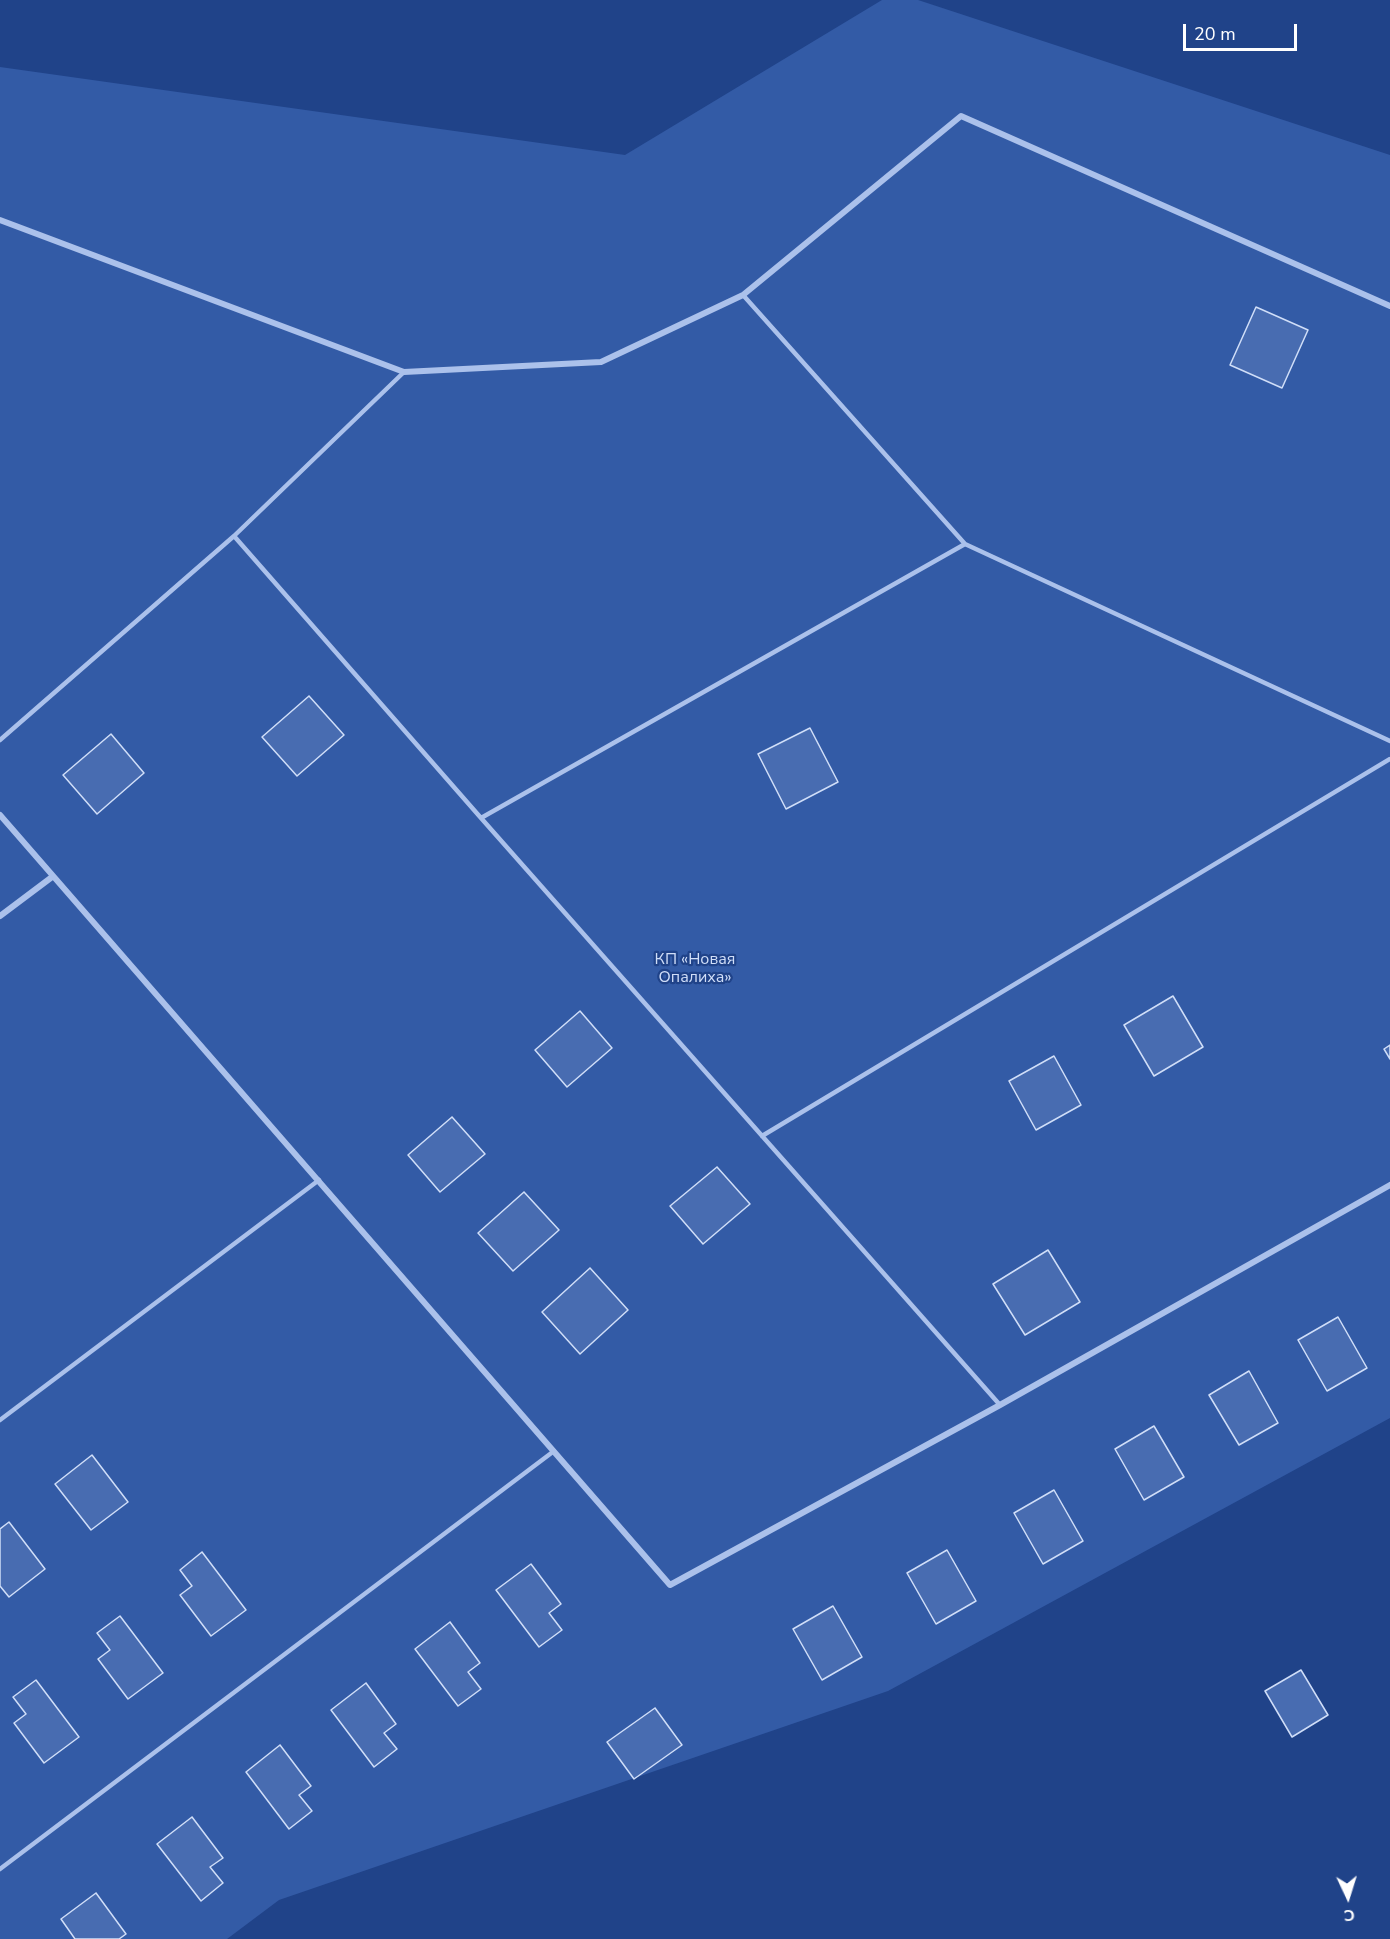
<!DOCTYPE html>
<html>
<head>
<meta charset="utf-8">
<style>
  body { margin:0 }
  #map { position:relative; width:1390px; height:1939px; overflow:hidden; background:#204389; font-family:"Nunito Sans",sans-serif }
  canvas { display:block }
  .north { position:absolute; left:1318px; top:1867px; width:60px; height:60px; -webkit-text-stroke:4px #204389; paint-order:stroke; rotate:176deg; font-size:16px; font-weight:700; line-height:24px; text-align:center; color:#fff }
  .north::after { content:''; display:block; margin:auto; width:21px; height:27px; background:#fff; clip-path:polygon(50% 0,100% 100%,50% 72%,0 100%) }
  .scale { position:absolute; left:1183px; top:24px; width:114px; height:27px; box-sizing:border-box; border:3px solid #fff; border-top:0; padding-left:8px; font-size:18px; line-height:21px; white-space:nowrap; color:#fff; -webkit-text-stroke:4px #204389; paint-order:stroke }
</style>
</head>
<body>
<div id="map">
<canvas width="1390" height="1939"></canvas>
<div class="north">С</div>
<div class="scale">20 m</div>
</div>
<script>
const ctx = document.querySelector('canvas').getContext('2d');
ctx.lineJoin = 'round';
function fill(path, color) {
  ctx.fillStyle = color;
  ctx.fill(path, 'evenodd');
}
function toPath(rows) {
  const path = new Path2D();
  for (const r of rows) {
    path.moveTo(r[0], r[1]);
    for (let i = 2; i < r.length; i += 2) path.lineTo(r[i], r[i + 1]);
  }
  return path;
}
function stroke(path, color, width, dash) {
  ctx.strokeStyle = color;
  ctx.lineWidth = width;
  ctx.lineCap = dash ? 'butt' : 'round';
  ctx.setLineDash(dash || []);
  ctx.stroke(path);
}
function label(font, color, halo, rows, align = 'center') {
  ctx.font = font + ' "Nunito Sans",sans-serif';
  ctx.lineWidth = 4.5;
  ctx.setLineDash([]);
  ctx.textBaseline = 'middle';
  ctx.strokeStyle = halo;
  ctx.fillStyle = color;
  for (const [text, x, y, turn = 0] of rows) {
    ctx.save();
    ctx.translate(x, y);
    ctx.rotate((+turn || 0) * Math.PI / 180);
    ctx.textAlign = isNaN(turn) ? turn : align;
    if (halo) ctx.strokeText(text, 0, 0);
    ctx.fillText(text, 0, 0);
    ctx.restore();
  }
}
fill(toPath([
  [882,0,918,0,1390,155,1390,1418,888,1691,279,1900,227,1939,0,1939,0,67,625,155]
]), '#335ba6');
const building = toPath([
  [1256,307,1308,330,1282,388,1230,365,1256,307],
  [309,696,344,735,297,776,262,737,309,696],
  [810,728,838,782,786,809,758,754,810,728],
  [111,734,144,773,97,814,63,775,111,734],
  [1173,996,1203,1047,1154,1076,1124,1025,1173,996],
  [580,1011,612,1048,567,1087,535,1050,580,1011],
  [1390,1045,1390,1059,1384,1049,1390,1045],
  [1054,1056,1081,1105,1036,1130,1009,1081,1054,1056],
  [452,1117,485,1154,440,1192,408,1155,452,1117],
  [717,1167,750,1204,703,1244,670,1206,717,1167],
  [524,1192,559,1230,513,1271,478,1233,524,1192],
  [1048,1250,1080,1302,1025,1335,993,1284,1048,1250],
  [590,1268,628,1310,580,1354,542,1312,590,1268],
  [1338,1317,1367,1368,1327,1391,1298,1340,1338,1317],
  [1249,1371,1278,1423,1239,1445,1209,1395,1249,1371],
  [1154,1426,1184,1477,1144,1500,1115,1449,1154,1426],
  [92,1455,128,1502,91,1530,55,1484,92,1455],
  [1054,1490,1083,1541,1043,1564,1014,1513,1054,1490],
  [9,1522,45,1569,9,1597,0,1586,0,1529,9,1522],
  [947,1550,976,1601,936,1624,907,1573,947,1550],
  [202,1552,246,1610,211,1636,180,1595,192,1586,180,1570,202,1552],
  [531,1564,561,1604,549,1613,562,1630,539,1647,496,1590,531,1564],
  [833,1606,862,1657,822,1680,793,1629,833,1606],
  [120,1616,163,1673,128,1699,98,1659,110,1650,97,1633,120,1616],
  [450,1622,480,1663,468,1672,481,1689,458,1706,415,1649,450,1622],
  [1301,1670,1328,1715,1292,1737,1265,1691,1301,1670],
  [36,1680,79,1737,44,1763,14,1723,26,1714,13,1697,36,1680],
  [366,1683,396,1724,384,1733,397,1749,374,1767,331,1710,366,1683],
  [655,1708,682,1745,634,1779,607,1742,655,1708],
  [280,1745,311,1786,299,1795,312,1811,289,1829,246,1772,280,1745],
  [192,1817,223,1858,210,1867,223,1883,201,1901,157,1844,192,1817],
  [96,1893,126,1934,119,1939,75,1939,61,1919,96,1893]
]);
fill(building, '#486cb1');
stroke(building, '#d0def8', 1.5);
stroke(toPath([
  [743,295,965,544,1390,741],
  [234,536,481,818,1000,1405],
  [0,740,234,536,404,372],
  [481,818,965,544],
  [762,1136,1390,759],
  [0,1420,319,1180],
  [0,1869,554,1451]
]), '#abc1eb', 4.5);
stroke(toPath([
  [0,220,404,372,601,362,743,295,961,116,1390,306],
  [0,815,670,1585,1000,1405,1390,1185],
  [0,916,52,877]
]), '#abc1eb', 6);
label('16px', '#d0def8', '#204389', [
  ["КП «Новая",695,960],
  ["Опалиха»",695,978]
]);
</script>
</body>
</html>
